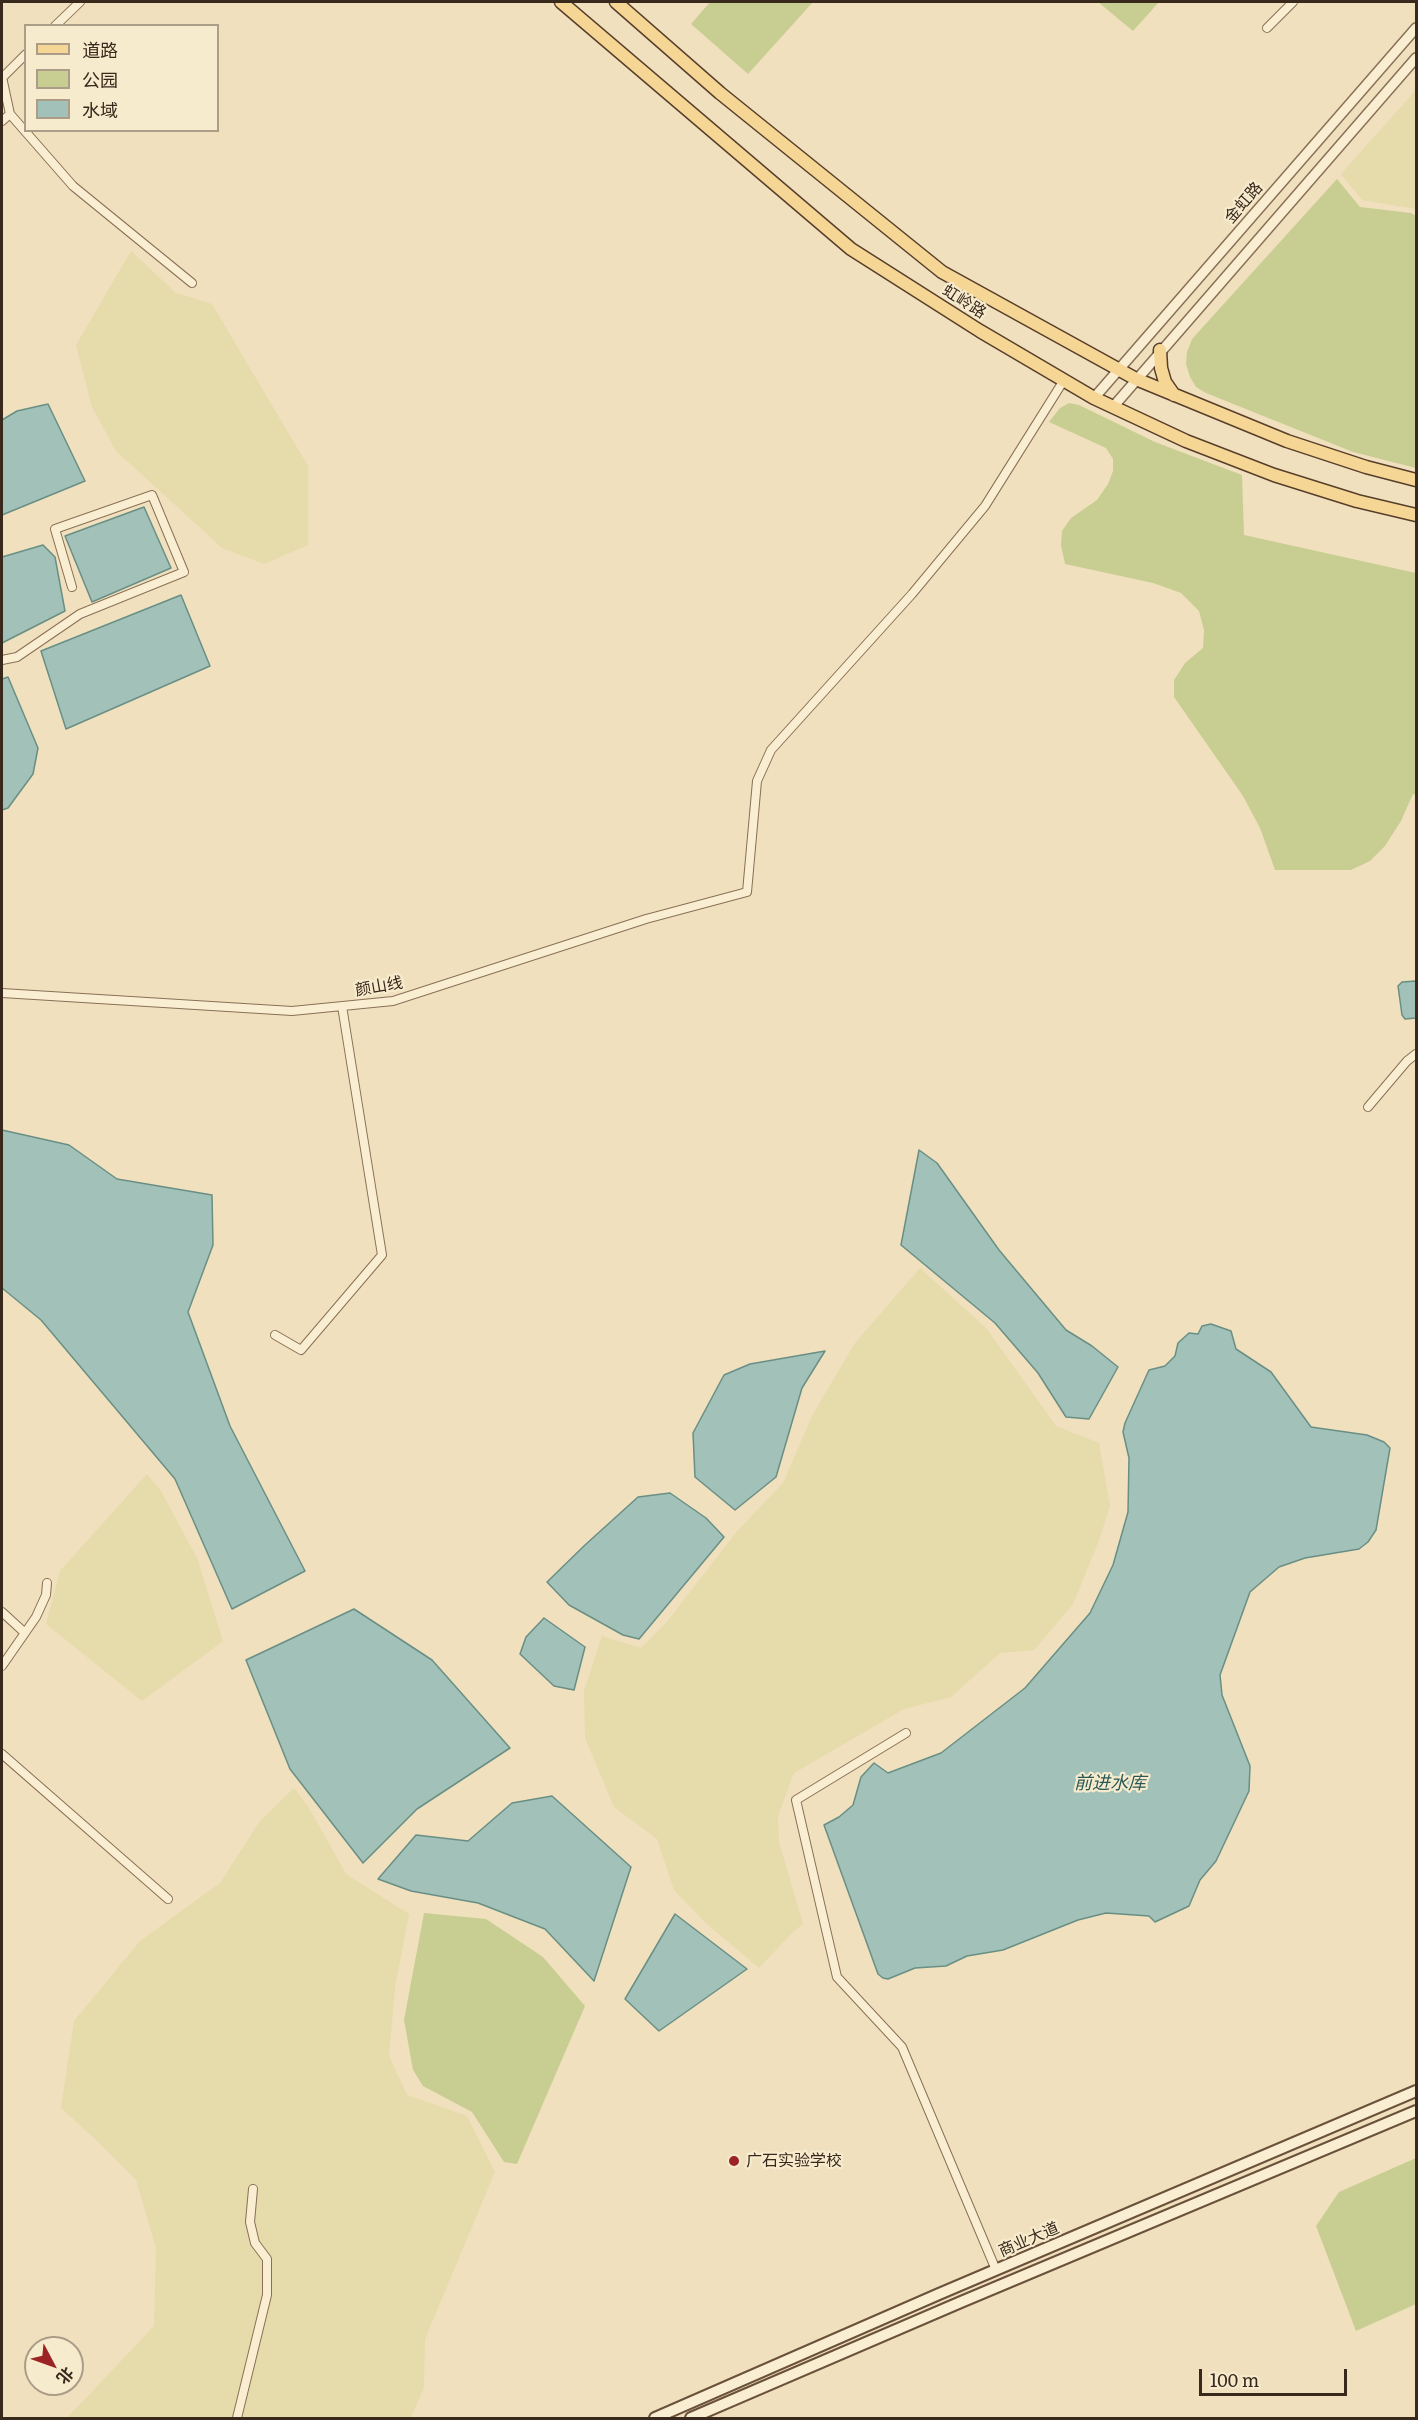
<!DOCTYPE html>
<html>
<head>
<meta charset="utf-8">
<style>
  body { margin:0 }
  #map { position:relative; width:1418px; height:2420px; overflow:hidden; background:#f0e0be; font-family:Literata,"Noto Sans SC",serif }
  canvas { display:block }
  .frame { position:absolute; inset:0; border:3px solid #38291c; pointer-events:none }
  .legend { position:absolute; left:24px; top:24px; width:195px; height:108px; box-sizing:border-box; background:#f7ebce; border:2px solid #ab9d87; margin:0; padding:8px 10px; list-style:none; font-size:18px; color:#38291c }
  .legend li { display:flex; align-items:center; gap:12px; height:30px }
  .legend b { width:30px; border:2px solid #ab9d87 }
  .north { position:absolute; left:24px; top:2336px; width:60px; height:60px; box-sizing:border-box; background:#f7ebce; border:2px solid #ab9d87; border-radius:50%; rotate:131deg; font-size:16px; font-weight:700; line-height:24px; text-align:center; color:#38291c }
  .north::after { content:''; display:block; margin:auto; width:21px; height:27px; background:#9b2326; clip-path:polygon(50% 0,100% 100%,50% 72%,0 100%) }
  .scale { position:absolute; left:1199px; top:2369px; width:148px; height:27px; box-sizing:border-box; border:3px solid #38291c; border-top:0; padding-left:8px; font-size:18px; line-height:21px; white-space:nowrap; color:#38291c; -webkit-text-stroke:4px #f7ebce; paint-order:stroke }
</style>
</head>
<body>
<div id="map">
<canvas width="1418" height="2420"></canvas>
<div class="frame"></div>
<ul class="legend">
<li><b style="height:8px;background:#f6d694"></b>道路</li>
<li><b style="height:16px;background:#c8ce92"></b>公园</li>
<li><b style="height:16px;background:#a2c1b8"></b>水域</li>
</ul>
<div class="north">北</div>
<div class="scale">100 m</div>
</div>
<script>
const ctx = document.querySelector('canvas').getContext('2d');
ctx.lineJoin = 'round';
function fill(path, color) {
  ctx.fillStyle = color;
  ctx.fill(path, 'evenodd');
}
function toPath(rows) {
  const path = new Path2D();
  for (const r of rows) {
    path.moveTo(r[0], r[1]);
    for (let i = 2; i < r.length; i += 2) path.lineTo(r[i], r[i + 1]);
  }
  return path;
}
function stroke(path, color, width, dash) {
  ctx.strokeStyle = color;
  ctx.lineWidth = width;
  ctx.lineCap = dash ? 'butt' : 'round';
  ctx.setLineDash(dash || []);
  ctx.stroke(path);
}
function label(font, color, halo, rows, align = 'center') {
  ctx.font = font + ' Literata,"Noto Sans SC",serif';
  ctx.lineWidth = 4.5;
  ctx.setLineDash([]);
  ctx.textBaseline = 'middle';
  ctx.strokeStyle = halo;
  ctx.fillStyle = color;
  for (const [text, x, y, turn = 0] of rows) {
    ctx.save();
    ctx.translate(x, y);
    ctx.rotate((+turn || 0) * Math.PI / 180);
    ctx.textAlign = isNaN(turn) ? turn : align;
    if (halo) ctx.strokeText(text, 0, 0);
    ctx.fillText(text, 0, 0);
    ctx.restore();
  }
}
fill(toPath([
  [1416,90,1416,209,1362,200,1341,174],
  [131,251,176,293,212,304,308,466,308,545,264,564,222,548,116,451,92,407,76,345],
  [920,1268,986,1328,1056,1426,1099,1443,1110,1506,1098,1543,1073,1604,1034,1650,1000,1653,951,1697,904,1709,794,1773,778,1816,779,1842,803,1924,792,1933,759,1968,707,1924,674,1890,657,1839,614,1807,585,1738,584,1691,602,1636,641,1648,666,1623,738,1530,783,1483,813,1414,855,1343],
  [147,1474,161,1491,197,1558,223,1641,142,1701,46,1624,60,1571],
  [294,1788,309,1808,346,1874,409,1914,395,1988,389,2056,407,2095,467,2116,495,2172,425,2339,424,2387,411,2418,67,2418,154,2326,156,2248,136,2180,96,2140,61,2108,74,2021,140,1941,220,1883,260,1821]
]), '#e6dbab');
fill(toPath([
  [710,2,813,2,748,74,691,24],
  [1098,2,1159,2,1133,31],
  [1337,179,1360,207,1411,213,1416,216,1416,468,1353,452,1206,393,1196,387,1190,377,1186,364,1187,352,1192,339],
  [1069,403,1079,405,1155,442,1242,475,1244,535,1416,573,1416,795,1413,794,1401,821,1385,846,1370,861,1351,870,1275,870,1260,828,1243,796,1174,697,1174,680,1185,663,1203,648,1204,630,1199,611,1181,593,1153,583,1065,564,1061,545,1062,531,1071,518,1097,500,1108,484,1113,471,1113,459,1106,448,1049,422,1060,408],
  [424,1913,486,1919,543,1957,585,2006,517,2164,504,2162,472,2112,423,2086,413,2070,404,2020],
  [1416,2158,1416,2304,1356,2331,1316,2226,1339,2192]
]), '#c8ce92');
const water = toPath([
  [48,404,85,481,2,515,2,420,17,411,48,404],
  [144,507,171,568,92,602,65,536,144,507],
  [43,545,55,557,65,611,2,643,2,557,43,545],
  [181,595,210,666,66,729,41,651,181,595],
  [8,677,38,748,33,774,8,808,2,810,2,679,8,677],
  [1416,981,1416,1018,1405,1019,1402,1015,1398,986,1402,982,1416,981],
  [2,1130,69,1145,117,1179,212,1195,213,1245,188,1312,230,1426,305,1571,232,1609,175,1479,41,1320,2,1288,2,1130],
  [919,1150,937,1163,999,1250,1066,1330,1092,1346,1118,1367,1089,1419,1066,1417,1038,1373,995,1323,901,1245,919,1150],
  [1211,1324,1231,1331,1236,1349,1271,1372,1311,1427,1367,1435,1384,1442,1390,1448,1376,1530,1368,1542,1359,1549,1305,1558,1279,1567,1250,1592,1220,1675,1222,1695,1250,1766,1249,1791,1216,1861,1200,1880,1189,1906,1155,1922,1149,1916,1106,1913,1078,1920,1003,1950,967,1956,946,1966,915,1968,888,1979,883,1978,878,1974,824,1825,839,1817,853,1805,861,1777,874,1763,888,1773,941,1753,1025,1688,1090,1613,1113,1565,1128,1512,1129,1458,1123,1432,1125,1423,1149,1370,1165,1366,1175,1356,1178,1343,1189,1333,1198,1334,1202,1326,1211,1324],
  [825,1351,802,1388,776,1477,735,1510,695,1477,693,1433,724,1375,750,1364,825,1351],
  [670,1493,706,1518,724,1537,639,1639,623,1635,569,1605,547,1582,585,1545,638,1497,670,1493],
  [354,1609,432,1660,510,1748,417,1809,363,1863,290,1769,246,1660,354,1609],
  [544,1618,585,1647,574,1690,554,1686,520,1654,526,1637,544,1618],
  [552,1796,631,1867,594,1981,545,1929,478,1903,411,1891,378,1879,416,1835,468,1841,512,1803,552,1796],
  [675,1914,747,1969,659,2031,625,1999,675,1914]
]);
fill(water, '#a2c1b8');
stroke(water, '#698f85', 1.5);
const minor = toPath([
  [55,26,80,2],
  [1267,28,1293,2],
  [2,77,10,114,73,186,192,283],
  [2,78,26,54],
  [2,121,10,114],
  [2,660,17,657,80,614,184,572,152,495,55,529,72,587],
  [2,993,292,1011,393,1001,646,919,747,892,757,781,771,750,912,594,985,506,1064,380],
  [1368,1107,1407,1061,1416,1054],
  [275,1335,301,1350,382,1255,342,1006],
  [2,1612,25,1633],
  [2,1666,36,1617,46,1595,47,1583],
  [906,1733,796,1800,837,1977,902,2047,996,2270],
  [2,1754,168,1899],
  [237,2418,267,2295,267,2259,255,2243,250,2222,253,2189]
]);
const tertiary = toPath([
  [1094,398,1416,28],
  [1113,407,1416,58]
]);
const secondary = toPath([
  [655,2418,939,2294,1416,2091],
  [691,2418,961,2302,1416,2111]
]);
const primary = toPath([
  [561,2,851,249,980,331,1094,398,1186,441,1274,475,1357,501,1416,515],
  [616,2,720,93,942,272,1136,379,1287,441,1366,467,1416,480],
  [1160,350,1161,368,1165,382,1174,395]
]);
stroke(minor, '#897056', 10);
stroke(tertiary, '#897056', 12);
stroke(secondary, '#6b513a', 14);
stroke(primary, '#563e2b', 15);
stroke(minor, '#faeed2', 8);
stroke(tertiary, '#faeed2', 9);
stroke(secondary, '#faeed2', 10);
stroke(primary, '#f6d694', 12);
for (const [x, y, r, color] of [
  [734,2161,6,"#9b2326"]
]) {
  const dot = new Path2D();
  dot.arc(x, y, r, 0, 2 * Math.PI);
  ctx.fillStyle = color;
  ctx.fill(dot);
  stroke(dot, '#f7ebce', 2);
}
label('16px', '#38291c', '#f7ebce', [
  ["金虹路",1244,203,-49],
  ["虹岭路",964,302,32],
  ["颜山线",379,987,-10],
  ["商业大道",1029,2240,-23]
]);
label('16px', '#38291c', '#f7ebce', [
  ["广石实验学校",746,2161]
], 'left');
label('italic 18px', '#2a5855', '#f7ebce', [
  ["前进水库",1110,1784]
]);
</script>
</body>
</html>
